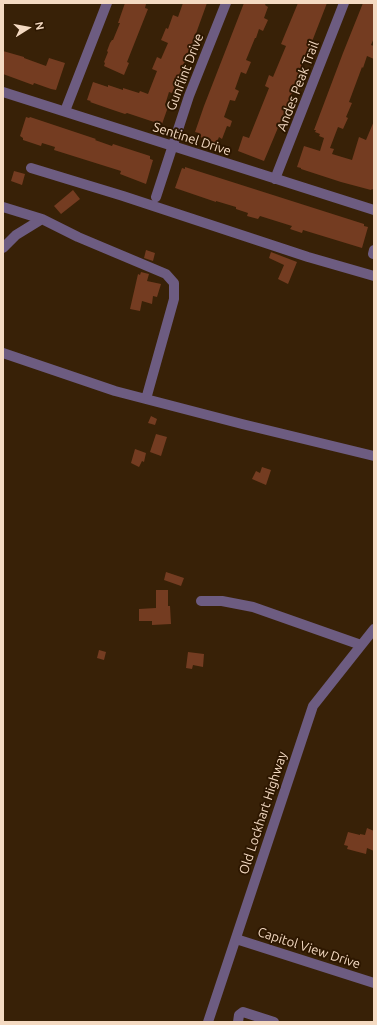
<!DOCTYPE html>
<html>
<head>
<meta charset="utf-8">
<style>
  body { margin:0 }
  #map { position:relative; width:377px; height:1025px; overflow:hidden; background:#382107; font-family:Ubuntu,sans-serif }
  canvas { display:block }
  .frame { position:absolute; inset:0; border:4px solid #f4dac2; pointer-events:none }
  .north { position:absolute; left:8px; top:8px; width:40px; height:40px; -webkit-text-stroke:3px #2d1700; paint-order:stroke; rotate:79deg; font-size:11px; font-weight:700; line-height:16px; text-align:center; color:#f4dac2 }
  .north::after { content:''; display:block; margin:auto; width:14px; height:18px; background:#f4dac2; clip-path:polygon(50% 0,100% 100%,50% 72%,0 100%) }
</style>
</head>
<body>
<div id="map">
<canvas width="377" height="1025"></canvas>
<div class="frame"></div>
<div class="north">N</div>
</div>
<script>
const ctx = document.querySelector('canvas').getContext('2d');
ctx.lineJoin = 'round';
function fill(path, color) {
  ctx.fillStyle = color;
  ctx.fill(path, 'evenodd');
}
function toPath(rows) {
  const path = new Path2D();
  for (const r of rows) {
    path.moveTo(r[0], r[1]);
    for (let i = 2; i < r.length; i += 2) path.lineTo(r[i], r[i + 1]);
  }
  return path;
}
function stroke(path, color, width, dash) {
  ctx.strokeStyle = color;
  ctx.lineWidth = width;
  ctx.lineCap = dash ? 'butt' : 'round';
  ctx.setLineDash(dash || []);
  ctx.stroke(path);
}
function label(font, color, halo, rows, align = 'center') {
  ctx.font = font + ' Ubuntu,sans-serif';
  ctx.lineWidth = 4;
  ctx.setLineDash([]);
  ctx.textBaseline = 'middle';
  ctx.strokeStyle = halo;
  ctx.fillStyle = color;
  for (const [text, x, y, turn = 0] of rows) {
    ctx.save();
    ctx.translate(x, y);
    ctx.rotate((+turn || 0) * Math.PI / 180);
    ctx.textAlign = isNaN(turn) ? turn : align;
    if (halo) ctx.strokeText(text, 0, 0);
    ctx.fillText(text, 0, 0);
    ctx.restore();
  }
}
fill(toPath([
  [125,3,143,3,146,4,145,8,148,9,127,62,129,63,124,75,104,66,105,63,104,62,108,52,107,51,110,43,112,40,113,40,120,23,118,23],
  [183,3,207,3,194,39,172,93,169,92,165,105,168,107,162,124,151,121,127,113,125,114,113,110,90,102,91,101,87,100,93,82,108,87,108,85,123,90,123,88,139,93,140,91,148,94,157,71,152,69,157,57,161,59,168,43,161,40,166,28,168,29,173,15,178,17],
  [244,3,266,3,265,5,268,7,264,18,268,20,263,31,259,29,256,38,255,38,246,60,251,62,246,74,241,72,235,89,239,91,235,101,230,100,224,117,232,121,230,127,227,126,222,139,219,137,216,144,198,136,199,133,195,132,204,106],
  [298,3,327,3,285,111,264,161,238,151,243,136,249,138,269,88,265,86,269,75,273,77,286,46,281,44],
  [363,3,374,3,374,38,371,45,374,46,374,59,367,56,363,68,362,67,349,102,352,103,346,117,348,118,343,129,338,127,330,148,334,149,332,154,352,160,359,137,366,140,374,121,374,190,372,189,371,190,341,182,301,169,301,168,297,167,304,146,320,151,324,138,319,136,320,134,315,132,316,130,314,130,343,53],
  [3,51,24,57,24,58,46,66,49,58,65,63,56,90,51,89,34,83,33,85,3,74],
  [26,117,29,118,30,117,96,139,95,140,112,146,113,144,150,156,150,159,153,160,146,184,120,174,121,171,54,150,55,147,42,143,41,146,23,140,23,138,20,136],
  [185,167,364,224,364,226,368,227,362,248,303,230,302,233,290,229,292,226,260,216,258,219,247,216,248,213,236,209,236,207,216,201,216,202,175,188,182,168,185,169],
  [14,171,25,174,22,185,11,181],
  [73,190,80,199,61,214,54,206],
  [146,250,155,253,153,261,144,258],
  [271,252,297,262,288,284,278,279,284,265,269,258],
  [141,272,149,274,147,281,161,284,157,297,153,296,152,304,142,301,140,311,130,309,138,274,140,275],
  [151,416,157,419,155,425,148,423],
  [156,434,167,437,161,456,150,452],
  [135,449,146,453,144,462,142,461,139,467,131,463],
  [262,467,271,470,266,485,252,479,256,471,260,473],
  [166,572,184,578,181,586,164,580],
  [156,590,168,590,168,606,170,606,171,624,152,625,152,621,139,621,139,609,156,608],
  [99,650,106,652,104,660,97,658],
  [188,652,204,654,203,667,193,665,192,669,186,668],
  [367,828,374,831,374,851,367,848,366,854,347,849,348,846,344,845,348,832,360,835,360,834,365,835]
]), '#743c21');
stroke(toPath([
  [3,92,374,210],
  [65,111,107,3],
  [31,168,123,196,308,257,374,276],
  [275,179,344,3],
  [156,197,189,96,226,3],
  [3,207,42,219,78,237,166,274,174,283,174,299,146,399],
  [3,248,16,235,42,219],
  [373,254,374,250],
  [3,353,115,391,242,424,374,456],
  [201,601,222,601,253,607,361,645],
  [236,939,374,983],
  [208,1022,313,706,374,629],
  [238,1022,239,1015,243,1012,274,1022]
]), '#6d5c81', 10);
label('13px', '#f4dac2', '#2d1700', [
  ["Gunflint Drive",185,72,-69],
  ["Andes Peak Trail",298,86,-69],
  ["Sentinel Drive",192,139,18],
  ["Old Lockhart Highway",263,813,-72],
  ["Capitol View Drive",309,948,18]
]);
</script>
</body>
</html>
